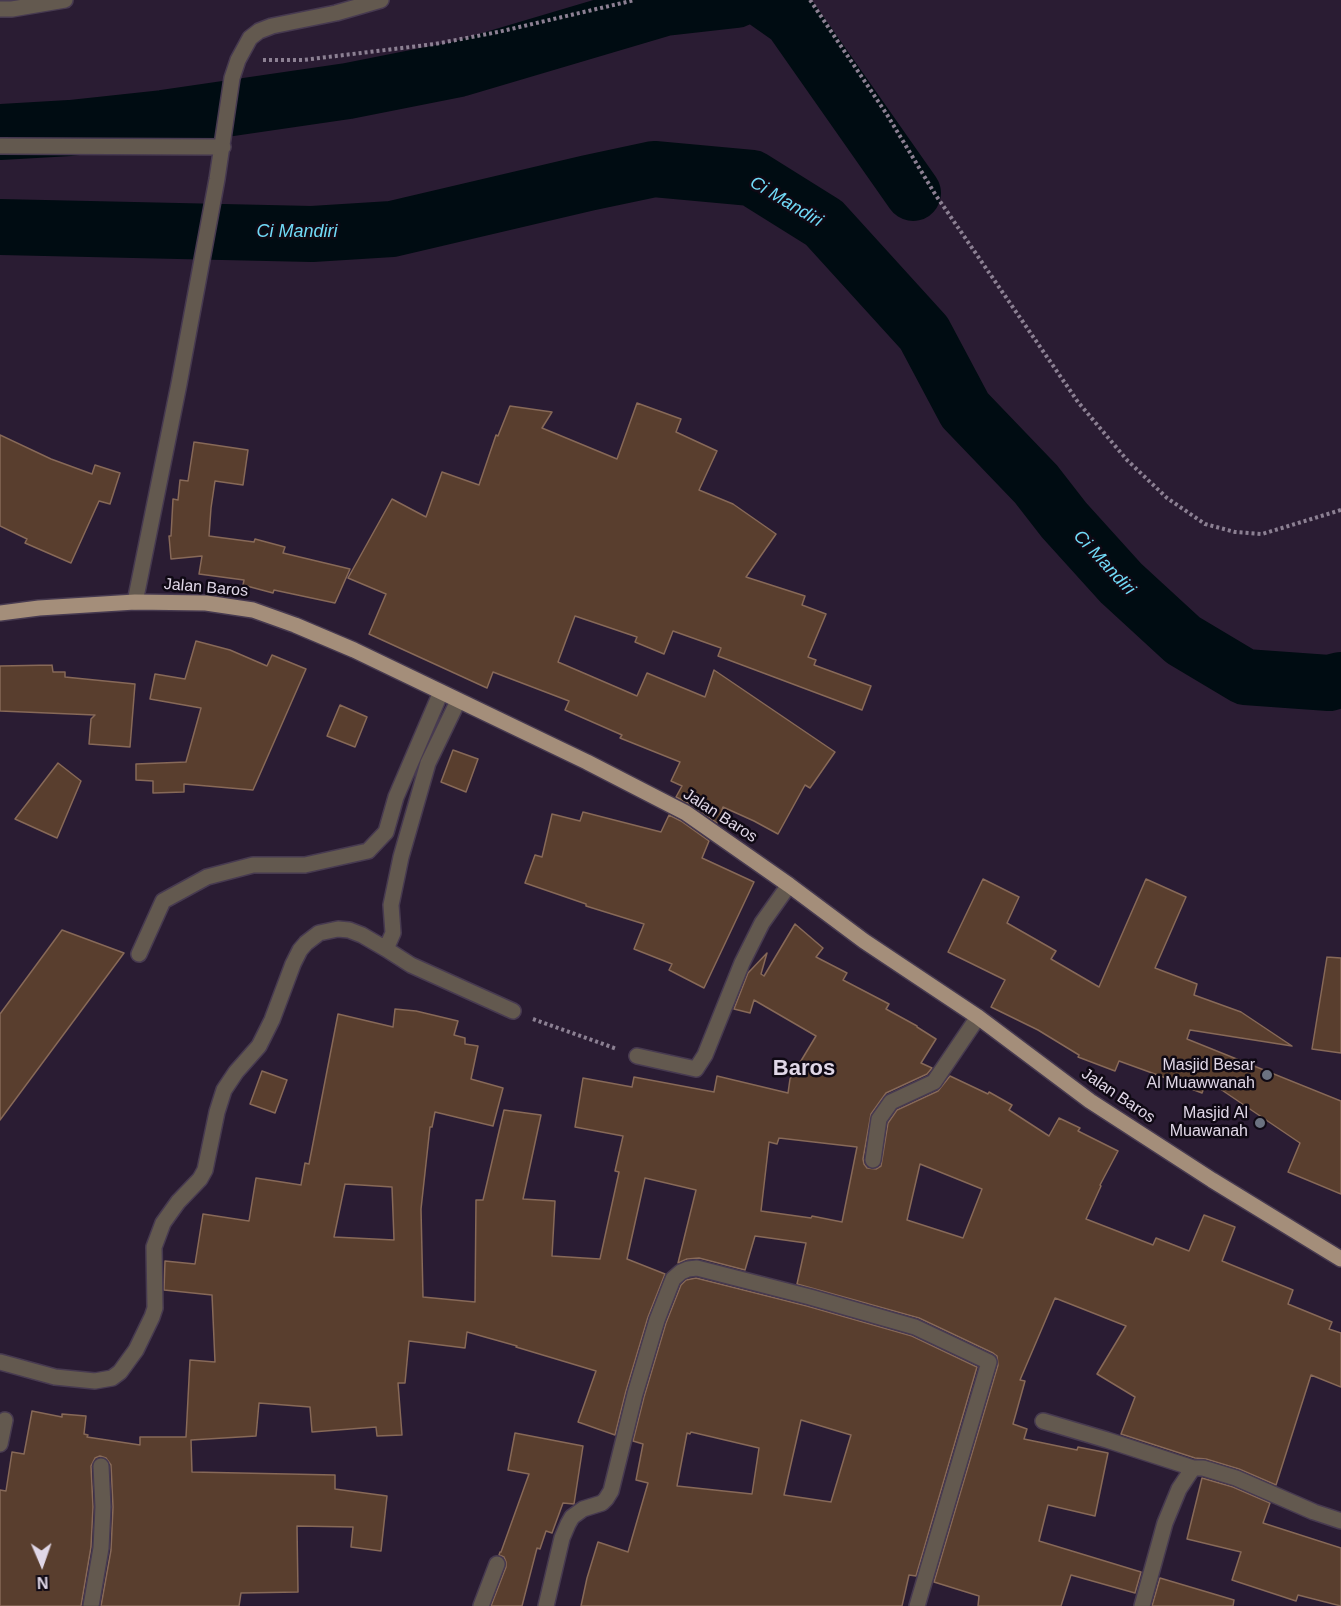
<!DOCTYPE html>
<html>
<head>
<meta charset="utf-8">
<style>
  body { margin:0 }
  #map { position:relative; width:1341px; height:1606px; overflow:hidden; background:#2a1c33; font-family:Arial,sans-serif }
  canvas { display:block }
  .north { position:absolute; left:12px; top:1534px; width:60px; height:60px; -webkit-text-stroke:4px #0f0914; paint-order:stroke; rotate:178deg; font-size:16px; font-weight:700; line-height:24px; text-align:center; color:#e0d7e7 }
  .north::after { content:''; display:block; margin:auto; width:21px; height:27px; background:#e0d7e7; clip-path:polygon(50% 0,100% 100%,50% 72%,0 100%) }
</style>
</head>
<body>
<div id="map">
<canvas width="1341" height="1606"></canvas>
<div class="north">N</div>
</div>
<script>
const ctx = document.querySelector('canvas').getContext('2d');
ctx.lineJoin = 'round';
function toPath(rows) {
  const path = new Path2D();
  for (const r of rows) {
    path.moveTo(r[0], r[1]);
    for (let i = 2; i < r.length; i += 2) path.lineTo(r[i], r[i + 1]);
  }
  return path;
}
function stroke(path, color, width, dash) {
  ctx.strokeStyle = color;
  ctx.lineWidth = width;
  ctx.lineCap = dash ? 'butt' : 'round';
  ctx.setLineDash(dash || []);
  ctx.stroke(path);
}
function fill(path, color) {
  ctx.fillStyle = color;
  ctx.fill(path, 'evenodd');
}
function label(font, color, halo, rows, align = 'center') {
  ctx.font = font + ' Arial,sans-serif';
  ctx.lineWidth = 5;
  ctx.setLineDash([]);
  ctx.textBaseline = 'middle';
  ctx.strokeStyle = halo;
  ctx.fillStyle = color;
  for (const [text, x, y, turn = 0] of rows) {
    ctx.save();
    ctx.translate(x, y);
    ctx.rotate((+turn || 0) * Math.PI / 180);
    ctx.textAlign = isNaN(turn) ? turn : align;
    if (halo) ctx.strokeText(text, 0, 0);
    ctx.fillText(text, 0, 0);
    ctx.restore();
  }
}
stroke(toPath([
  [764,0,791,19,913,193],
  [0,132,70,128,163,118,348,91,459,69,665,8,736,0],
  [0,227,312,234,392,229,588,183,654,169,752,178,824,223,924,333,965,410,1036,484,1064,520,1121,583,1183,640,1245,677,1329,683,1341,680]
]), '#000c12', 56);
const building = toPath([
  [637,403,681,419,676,432,717,451,699,490,733,504,776,534,746,577,805,596,802,605,826,614,808,657,816,660,814,665,871,686,862,710,718,656,721,648,673,631,664,654,635,642,637,637,575,616,558,662,637,696,647,673,705,697,714,670,835,752,810,788,805,785,778,834,754,821,723,807,717,823,692,805,676,797,682,786,671,781,680,762,620,738,622,735,565,710,569,701,493,672,487,688,369,634,386,594,348,578,392,499,426,517,442,472,479,485,496,435,498,436,510,406,552,412,542,428,617,459,637,403],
  [0,435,51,459,92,474,95,465,120,473,110,504,99,501,71,563,25,543,27,539,0,526,0,435],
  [194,442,248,450,243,485,215,481,211,508,209,536,254,542,255,539,285,547,283,553,350,569,335,603,274,590,273,593,243,585,244,580,199,574,202,556,171,559,169,536,171,536,173,499,178,500,180,480,188,481,194,442],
  [196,641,230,650,267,666,272,655,306,669,253,790,184,784,184,792,153,793,153,781,136,780,136,764,186,762,201,708,150,699,155,674,185,679,196,641],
  [52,665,53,672,65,672,65,677,135,684,130,747,89,744,91,719,95,715,0,711,0,666,52,665],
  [340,705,367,717,355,747,327,736,340,705],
  [453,750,478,759,466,792,441,782,453,750],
  [58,763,81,781,57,838,15,819,58,763],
  [583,812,661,832,669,815,681,821,709,841,702,858,754,882,704,988,669,970,672,964,634,949,644,924,586,906,586,904,525,883,535,855,542,857,552,814,580,821,583,812],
  [983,879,1019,897,1007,923,1056,951,1051,959,1099,987,1146,879,1186,897,1155,968,1197,984,1194,995,1241,1012,1292,1046,1190,1030,1187,1039,1341,1101,1341,1194,1288,1172,1300,1143,1207,1080,1202,1093,1165,1079,1166,1078,1119,1061,1115,1071,1078,1057,1079,1055,1038,1030,991,1007,1005,980,948,952,983,879],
  [795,924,823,948,816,957,847,973,843,980,889,1004,886,1009,917,1026,917,1027,936,1039,921,1063,932,1068,927,1074,886,1093,871,1114,863,1159,864,1164,867,1168,876,1169,881,1166,888,1123,897,1110,938,1091,950,1076,988,1094,989,1092,1012,1105,1009,1110,1049,1136,1059,1118,1080,1128,1078,1131,1118,1151,1100,1185,1101,1186,1086,1219,1153,1245,1156,1238,1189,1251,1204,1215,1235,1227,1222,1261,1293,1290,1288,1304,1332,1322,1329,1329,1341,1333,1341,1387,1311,1375,1276,1485,1239,1469,1206,1459,1195,1458,1121,1434,1135,1397,1097,1374,1126,1326,1055,1298,1020,1380,1025,1381,1013,1424,1027,1429,1024,1439,1077,1450,1078,1447,1108,1453,1095,1516,1048,1505,1039,1541,1141,1572,1135,1593,1071,1575,1061,1606,978,1606,979,1596,934,1582,998,1365,997,1356,993,1353,919,1318,797,1284,806,1243,755,1236,745,1270,699,1258,687,1259,678,1263,696,1190,645,1178,627,1259,665,1274,648,1317,626,1391,615,1435,578,1422,596,1371,516,1347,517,1346,467,1332,465,1348,409,1341,405,1383,398,1383,402,1435,377,1436,376,1427,312,1432,310,1407,259,1403,256,1436,191,1440,192,1472,335,1475,335,1489,387,1496,381,1551,351,1547,353,1527,297,1526,298,1592,241,1593,239,1606,101,1606,111,1550,113,1507,111,1465,106,1458,100,1456,95,1458,91,1466,93,1507,91,1547,81,1606,0,1606,0,1490,6,1491,12,1452,24,1454,32,1411,62,1417,62,1414,86,1416,84,1434,88,1435,87,1437,140,1445,140,1437,186,1437,190,1360,215,1362,212,1295,164,1290,165,1261,195,1264,203,1214,249,1221,256,1178,301,1185,305,1163,309,1164,338,1014,393,1027,395,1009,416,1011,458,1021,454,1035,465,1038,465,1044,478,1046,471,1079,503,1088,493,1126,435,1112,432,1127,430,1127,421,1209,423,1297,475,1302,476,1200,483,1200,504,1110,541,1115,523,1199,555,1201,552,1256,600,1259,619,1172,615,1171,623,1136,575,1127,583,1078,632,1087,634,1077,714,1092,717,1076,788,1093,790,1079,816,1036,754,1000,750,1013,734,1009,748,973,767,953,761,974,764,976,795,924],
  [779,1138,857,1147,842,1222,812,1216,811,1218,761,1211,769,1142,777,1144,779,1138],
  [920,1164,982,1189,963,1238,907,1220,920,1164],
  [345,1184,392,1187,394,1240,334,1237,345,1184],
  [62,930,124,953,0,1120,0,1014,62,930],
  [1327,957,1341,958,1341,1053,1312,1049,1327,957],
  [262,1071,287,1080,275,1113,250,1104,262,1071],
  [696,1278,807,1306,912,1336,977,1367,916,1576,909,1575,902,1606,581,1606,587,1578,598,1542,628,1552,648,1483,636,1480,643,1444,633,1441,644,1397,666,1323,681,1285,686,1280,696,1278],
  [801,1420,851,1435,831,1502,784,1495,801,1420],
  [691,1432,759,1448,752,1494,677,1486,687,1433,690,1434,691,1432],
  [515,1433,583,1446,574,1504,563,1503,552,1533,546,1531,540,1549,537,1548,522,1606,491,1606,506,1567,506,1562,504,1557,499,1555,500,1552,501,1552,529,1474,508,1470,515,1433],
  [1202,1478,1233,1487,1270,1503,1263,1523,1341,1548,1341,1606,1298,1595,1296,1601,1232,1580,1241,1552,1187,1539,1202,1478],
  [1160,1578,1234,1600,1233,1606,1152,1606,1160,1578]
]);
fill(building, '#593e2e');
stroke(building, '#876958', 1.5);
const minor = toPath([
  [0,9,12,9,65,0],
  [0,146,223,147],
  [135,602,179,384,217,179,232,78,238,60,250,38,259,31,272,26,336,13,381,0],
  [386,949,411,965,513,1011],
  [139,954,163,901,207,877,253,865,305,865,368,851,386,832,396,797,441,692],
  [637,1056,696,1069,705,1055,742,963,762,923,789,885],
  [873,1160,879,1119,891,1102,934,1082,978,1017],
  [0,1362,55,1377,95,1381,112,1378,120,1372,136,1350,152,1317,155,1308,154,1247,163,1223,178,1202,200,1179,205,1170,217,1112,224,1090,236,1072,259,1046,272,1020,293,964,300,950,306,943,319,933,338,929,349,930,362,935,386,949,393,933,391,905,401,857,428,763,458,701],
  [1043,1421,1107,1440,1193,1468],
  [0,1444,5,1420],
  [91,1606,101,1548,103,1507,101,1466],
  [481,1606,497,1564],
  [546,1606,562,1538,568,1524,572,1517,583,1509,602,1503,606,1499,611,1491,635,1394,657,1320,673,1279,681,1272,688,1269,697,1268,810,1297,915,1327,989,1362,917,1606],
  [1142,1606,1165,1523,1179,1489,1193,1468,1203,1468,1236,1478,1314,1512,1341,1521]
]);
const major = toPath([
  [0,613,39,608,135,602,206,603,253,610,295,625,354,650,587,762,686,813,789,885,864,941,978,1017,1090,1101,1212,1180,1341,1259]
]);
stroke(minor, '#473a50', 18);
stroke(major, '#473a50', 18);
stroke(toPath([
  [810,0,886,113,935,194,1078,402,1127,460,1167,498,1205,524,1235,532,1262,534,1341,510],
  [263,60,303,60,435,44,498,32,635,0],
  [533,1019,617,1049]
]), '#8c8093', 4, [3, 3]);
stroke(minor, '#63594f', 15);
stroke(major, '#a48e7a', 15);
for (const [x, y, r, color] of [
  [1267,1075,6,"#6b7280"],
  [1260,1123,6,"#6b7280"]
]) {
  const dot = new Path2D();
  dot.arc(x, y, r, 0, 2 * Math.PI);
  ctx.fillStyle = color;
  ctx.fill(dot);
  stroke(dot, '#0f0914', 2);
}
label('16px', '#e0d7e7', '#0f0914', [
  ["Jalan Baros",206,588,5],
  ["Jalan Baros",720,816,33],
  ["Jalan Baros",1118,1096,34]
]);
label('16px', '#e0d7e7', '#0f0914', [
  ["Masjid Besar",1255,1066],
  ["Al Muawwanah",1255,1084],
  ["Masjid Al",1248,1114],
  ["Muawanah",1248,1132]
], 'right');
label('italic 18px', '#71daf7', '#0f0914', [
  ["Ci Mandiri",786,202,31],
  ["Ci Mandiri",297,232],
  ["Ci Mandiri",1104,563,47]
]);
label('bold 22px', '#e0d7e7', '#0f0914', [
  ["Baros",804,1069]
]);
</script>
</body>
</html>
